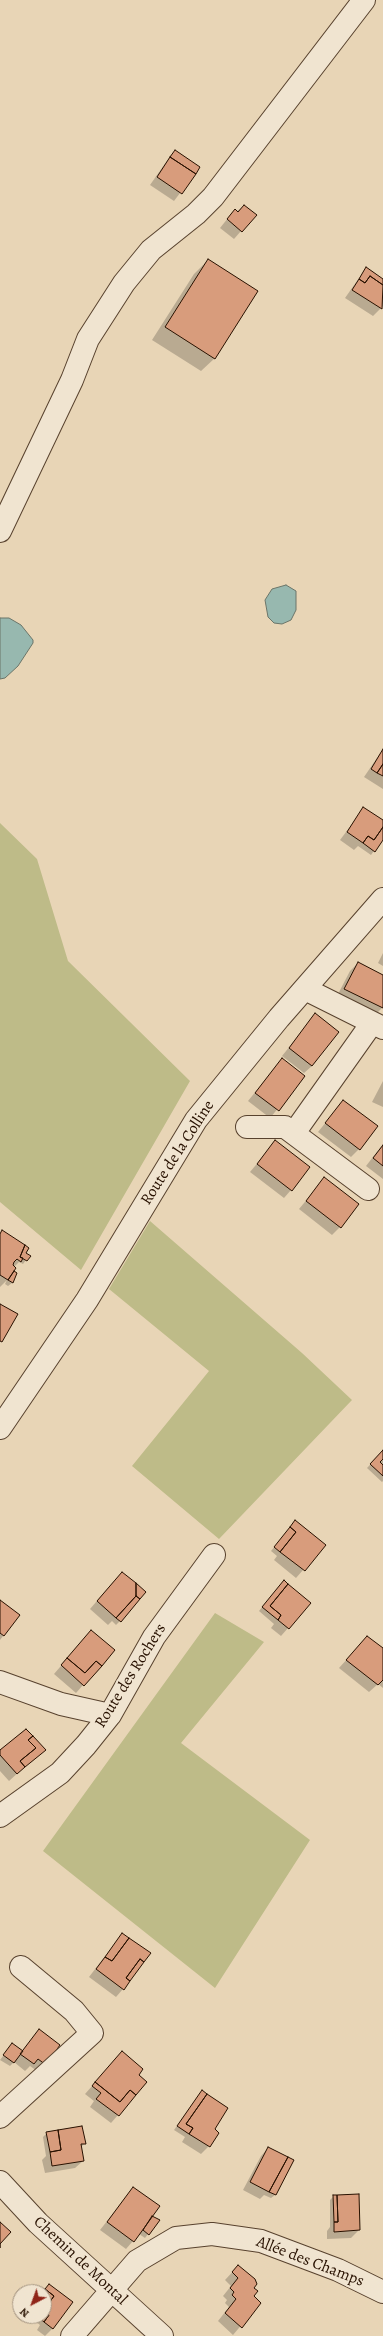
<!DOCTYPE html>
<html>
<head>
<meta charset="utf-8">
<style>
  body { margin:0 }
  #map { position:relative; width:383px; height:2336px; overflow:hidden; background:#e8d5b6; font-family:Alegreya,serif }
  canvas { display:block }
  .north { position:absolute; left:12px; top:2284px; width:40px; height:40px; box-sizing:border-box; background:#f0e4d0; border:1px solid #a0907d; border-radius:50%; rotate:221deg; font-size:11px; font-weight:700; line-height:16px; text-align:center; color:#281100 }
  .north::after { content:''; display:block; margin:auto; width:14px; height:18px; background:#8f2418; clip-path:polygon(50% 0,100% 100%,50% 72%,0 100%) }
</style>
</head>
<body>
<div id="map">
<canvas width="383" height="2336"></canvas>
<div class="north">N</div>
</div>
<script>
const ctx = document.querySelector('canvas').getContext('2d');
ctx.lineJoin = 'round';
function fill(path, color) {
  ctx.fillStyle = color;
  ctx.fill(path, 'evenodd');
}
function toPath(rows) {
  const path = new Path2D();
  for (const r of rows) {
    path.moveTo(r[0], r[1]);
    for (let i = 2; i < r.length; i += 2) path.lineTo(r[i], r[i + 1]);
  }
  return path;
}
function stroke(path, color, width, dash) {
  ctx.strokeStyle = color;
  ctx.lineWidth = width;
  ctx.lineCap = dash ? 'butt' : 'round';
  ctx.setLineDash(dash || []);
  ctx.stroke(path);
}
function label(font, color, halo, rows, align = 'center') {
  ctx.font = font + ' Alegreya,serif';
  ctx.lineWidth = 4;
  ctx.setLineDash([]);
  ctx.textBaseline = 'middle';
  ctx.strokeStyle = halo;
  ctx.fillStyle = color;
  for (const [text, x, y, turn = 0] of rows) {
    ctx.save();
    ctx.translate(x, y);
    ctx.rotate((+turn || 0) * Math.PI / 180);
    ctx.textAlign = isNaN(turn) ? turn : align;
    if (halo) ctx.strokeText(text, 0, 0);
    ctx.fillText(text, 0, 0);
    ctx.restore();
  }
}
fill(toPath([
  [0,823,37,859,68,961,190,1081,81,1270,0,1202],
  [150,1221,302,1353,352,1400,219,1539,132,1466,209,1371,109,1289],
  [215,1613,264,1642,181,1743,310,1840,215,1988,43,1851]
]), '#bebb88');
const water = toPath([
  [286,585,296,591,296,610,291,620,282,624,274,623,268,617,265,600,272,589,286,585],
  [0,618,9,618,21,625,33,640,33,643,18,666,5,678,0,679,0,618]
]);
fill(water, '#97b8af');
stroke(water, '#6b7569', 1);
fill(toPath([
  [171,155,199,168,174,201,150,185],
  [244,206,255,215,234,239,220,228,228,218],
  [208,260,215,358,201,371,152,340,194,274],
  [366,268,383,280,383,306,373,316,345,298],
  [383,749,383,789,364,777],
  [364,808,383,821,383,838,371,855,358,846,354,850,340,840],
  [383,953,383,966,378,963],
  [358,963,383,976,383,1007,375,1015,337,996,350,971],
  [315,1015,312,1066,304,1073,282,1056],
  [282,1059,304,1077,270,1118,248,1101],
  [383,1081,383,1107,372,1102],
  [343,1101,359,1149,351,1157,318,1132],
  [275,1142,291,1190,284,1198,250,1172],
  [383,1144,383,1179,366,1166],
  [324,1179,340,1227,332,1235,299,1209],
  [2,1231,29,1256,23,1264,19,1262,14,1267,10,1275,16,1274,12,1283,8,1286,5,1284,7,1280,0,1287,0,1234],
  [383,1451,383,1481,382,1482,367,1468],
  [295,1521,325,1545,296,1578,274,1560,277,1556,271,1551],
  [114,1581,120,1621,116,1625,112,1621,108,1625,90,1609],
  [280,1585,310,1603,281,1636,271,1628,274,1624,259,1611],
  [0,1601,19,1615,0,1640],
  [367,1637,383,1649,383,1688,378,1684,369,1692,339,1668],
  [84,1639,83,1685,76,1693,54,1674],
  [0,1752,20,1771,9,1781,0,1771],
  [122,1934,123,1989,116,1997,89,1977],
  [39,2030,59,2046,37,2071,30,2066,25,2071,14,2062,10,2066,0,2060,9,2048,22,2051],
  [115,2060,146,2083,111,2123,90,2107,94,2101,85,2094],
  [202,2091,213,2129,209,2146,201,2154,182,2142,185,2137,174,2130],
  [47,2133,85,2143,80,2148,83,2161,75,2168,45,2173,42,2160,46,2156,43,2137],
  [268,2148,275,2195,271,2198,264,2195,260,2199,243,2190,261,2156],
  [133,2188,151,2216,158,2221,145,2238,139,2234,126,2249,100,2230],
  [334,2196,359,2230,351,2238,327,2239,327,2231,330,2227,330,2200],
  [238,2266,253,2288,252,2296,260,2303,233,2335,218,2321,229,2307,225,2303,227,2300,223,2296,231,2286,225,2280],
  [49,2285,53,2328,45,2336,37,2330,40,2325,28,2316,44,2316,44,2292,42,2292]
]), '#0003');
const building = toPath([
  [175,150,200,167,196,174,170,157,175,150],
  [170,157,196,174,182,194,157,177,170,157],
  [244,205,257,215,242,232,227,219,235,209,238,212,244,205],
  [208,259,258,291,215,359,165,327,208,259],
  [366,267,383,279,383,285,370,276,365,283,359,279,366,267],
  [370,276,383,285,382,309,352,290,359,279,365,283,370,276],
  [383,749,383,764,377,773,371,769,383,749],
  [383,764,383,776,377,773,383,764],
  [363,807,383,820,383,827,374,840,368,836,363,843,347,832,363,807],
  [383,827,383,840,375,852,363,843,368,836,374,840,383,827],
  [358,962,383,975,383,1008,344,989,358,962],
  [315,1013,339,1032,312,1066,289,1048,315,1013],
  [282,1058,305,1076,279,1111,255,1093,282,1058],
  [343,1100,378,1126,360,1150,325,1123,343,1100],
  [275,1140,310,1167,292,1191,257,1164,275,1140],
  [383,1145,383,1166,373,1158,383,1145],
  [324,1177,359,1204,341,1228,306,1201,324,1177],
  [2,1230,25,1245,20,1257,23,1258,21,1262,17,1259,14,1262,13,1265,16,1268,8,1280,0,1275,0,1234,2,1230],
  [25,1245,29,1248,26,1253,31,1256,27,1261,20,1257,25,1245],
  [14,1271,17,1273,13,1283,8,1280,14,1271],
  [0,1304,18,1314,2,1342,0,1341,0,1304],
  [383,1450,383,1459,380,1462,383,1465,383,1476,370,1464,383,1450],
  [295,1520,326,1545,305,1571,280,1552,296,1532,290,1527,295,1520],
  [290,1527,296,1532,280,1552,274,1547,290,1527],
  [122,1572,136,1583,136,1596,116,1618,97,1601,122,1572],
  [284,1580,288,1584,270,1606,281,1615,278,1620,262,1607,284,1580],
  [136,1583,146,1592,140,1599,136,1596,136,1583],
  [288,1584,311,1603,289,1629,278,1620,281,1615,270,1606,288,1584],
  [136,1596,140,1599,121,1622,116,1618,136,1596],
  [0,1600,20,1615,4,1636,0,1633,0,1600],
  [91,1630,115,1650,102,1666,96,1661,85,1673,67,1658,91,1630],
  [367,1636,383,1648,383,1680,378,1685,346,1660,367,1636],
  [67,1658,85,1673,96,1661,102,1666,84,1686,61,1665,67,1658],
  [26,1729,33,1736,28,1740,36,1748,20,1761,25,1767,17,1774,0,1755,0,1750,26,1729],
  [33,1736,46,1750,25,1767,20,1761,36,1748,28,1740,33,1736],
  [122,1933,129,1938,112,1961,105,1957,122,1933],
  [129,1938,151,1953,144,1962,140,1959,126,1978,130,1981,124,1990,96,1969,105,1957,112,1961,129,1938],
  [140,1959,144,1962,130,1981,126,1978,140,1959],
  [39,2029,60,2045,46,2065,38,2059,34,2064,20,2054,39,2029],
  [12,2043,23,2051,14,2063,3,2055,12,2043],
  [122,2051,143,2069,139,2075,147,2082,136,2095,130,2090,120,2102,95,2082,122,2051],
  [95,2082,120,2102,130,2090,136,2095,119,2116,96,2099,101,2093,92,2086,95,2082],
  [202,2090,207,2094,186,2124,193,2128,189,2134,177,2126,202,2090],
  [207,2094,228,2108,215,2129,219,2133,210,2147,189,2134,193,2128,186,2124,207,2094],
  [82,2126,86,2144,81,2144,84,2161,52,2166,50,2152,61,2150,58,2130,82,2126],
  [58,2130,61,2150,50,2152,46,2132,58,2130],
  [268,2147,288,2157,269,2192,250,2182,268,2147],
  [288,2157,294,2160,276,2195,269,2192,288,2157],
  [133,2187,160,2206,134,2242,107,2222,133,2187],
  [359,2194,360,2230,334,2232,334,2222,338,2222,337,2195,359,2194],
  [333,2195,337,2195,338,2222,334,2222,333,2195],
  [152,2216,160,2220,149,2235,143,2230,152,2216],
  [0,2222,11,2232,0,2244,0,2248,0,2222],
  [238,2265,255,2279,257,2284,254,2288,258,2291,254,2296,261,2303,242,2328,225,2313,236,2299,232,2295,234,2292,230,2288,238,2278,232,2272,238,2265],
  [49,2284,73,2302,53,2329,44,2322,49,2315,44,2310,54,2296,45,2289,49,2284],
  [45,2289,54,2296,44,2310,43,2292,45,2289],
  [44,2310,49,2315,44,2322,37,2316,44,2316,44,2310]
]);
fill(building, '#d89c7c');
stroke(building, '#281100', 1);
const minor = toPath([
  [0,531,72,380,88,339,124,283,151,250,196,214,213,197,364,0],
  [305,989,383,1028],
  [247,1127,285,1127,368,1189],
  [294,1133,372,1023],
  [0,1428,87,1300,196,1120,279,1018,383,899],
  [0,1682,61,1704,110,1715],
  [0,1816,60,1773,86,1745,110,1715,154,1637,214,1555],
  [0,2117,92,2033,74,2011,21,1967],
  [0,2182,38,2223,162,2336],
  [72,2336,137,2261,176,2238,212,2234,261,2241,338,2270,383,2292]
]);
stroke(minor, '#58422e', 24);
stroke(minor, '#f0e4d0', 22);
label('16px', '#281100', '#f0e4d0', [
  ["Route de la Colline",178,1153,-57],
  ["Route des Rochers",131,1676,-58],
  ["Chemin de Montal",80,2261,43],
  ["Allée des Champs",310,2262,21]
]);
</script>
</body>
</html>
